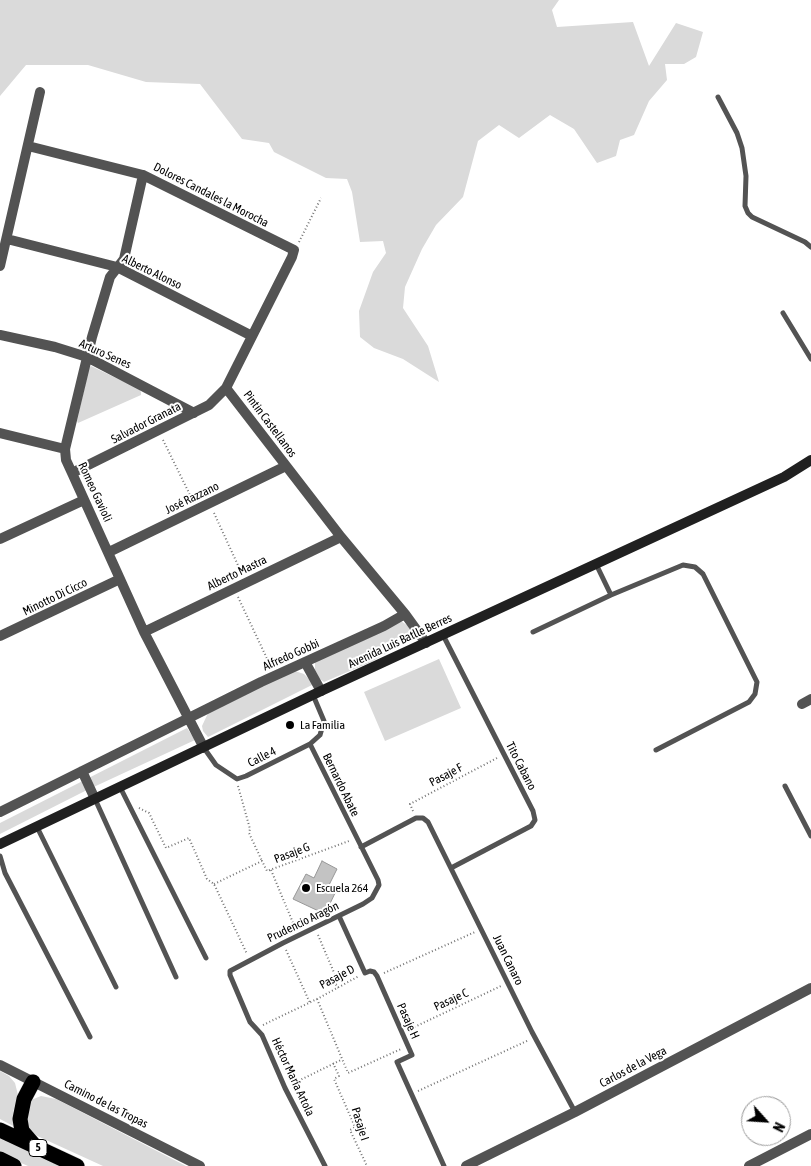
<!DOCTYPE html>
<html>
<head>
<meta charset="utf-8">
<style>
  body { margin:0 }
  #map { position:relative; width:811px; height:1166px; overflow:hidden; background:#fff; font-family:"Asap Condensed",sans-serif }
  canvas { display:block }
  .north { position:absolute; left:741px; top:1096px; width:50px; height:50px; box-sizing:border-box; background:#fff; border:1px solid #999; border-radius:50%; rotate:116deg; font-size:14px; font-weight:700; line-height:20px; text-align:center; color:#000 }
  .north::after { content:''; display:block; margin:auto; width:18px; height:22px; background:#000; clip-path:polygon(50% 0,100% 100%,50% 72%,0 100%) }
</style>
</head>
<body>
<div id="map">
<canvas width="811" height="1166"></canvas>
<div class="north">N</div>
</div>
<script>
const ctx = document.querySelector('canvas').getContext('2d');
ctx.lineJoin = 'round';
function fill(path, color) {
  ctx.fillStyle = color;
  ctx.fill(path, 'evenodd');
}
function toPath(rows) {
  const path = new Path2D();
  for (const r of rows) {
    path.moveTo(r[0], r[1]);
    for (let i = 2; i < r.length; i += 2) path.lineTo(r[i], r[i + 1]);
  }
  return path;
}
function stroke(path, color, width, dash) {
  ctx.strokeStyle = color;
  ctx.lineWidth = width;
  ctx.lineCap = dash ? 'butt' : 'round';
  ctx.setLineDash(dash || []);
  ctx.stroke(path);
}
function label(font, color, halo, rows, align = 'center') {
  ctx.font = font + ' "Asap Condensed",sans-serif';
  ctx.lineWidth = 4;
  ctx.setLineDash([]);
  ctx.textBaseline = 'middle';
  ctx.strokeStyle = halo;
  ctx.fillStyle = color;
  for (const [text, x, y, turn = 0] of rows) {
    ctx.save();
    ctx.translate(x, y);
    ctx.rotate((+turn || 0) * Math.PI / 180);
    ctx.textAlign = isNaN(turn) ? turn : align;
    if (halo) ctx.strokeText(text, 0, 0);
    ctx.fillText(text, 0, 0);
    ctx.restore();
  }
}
fill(toPath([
  [0,0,559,0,552,10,557,27,633,22,649,66,676,23,703,32,696,57,684,64,665,64,667,80,649,101,634,135,620,140,616,156,597,163,574,129,550,115,519,138,499,125,478,141,463,197,436,225,422,249,405,287,403,308,428,346,439,382,403,359,374,348,360,337,359,311,373,272,386,253,383,241,360,242,352,192,347,179,326,178,274,152,269,143,242,139,200,84,146,82,88,65,26,65,0,96],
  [91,366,139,389,141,392,141,395,78,423,77,421,89,368],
  [401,621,408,626,415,637,371,662,324,682,320,679,315,670,315,662],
  [439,659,461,708,385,741,364,692],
  [295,671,304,674,312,682,312,685,208,737,203,731,202,726,209,711],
  [187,728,195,740,85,791,0,834,0,823],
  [0,1071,9,1076,15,1083,18,1095,13,1112,13,1119,17,1128,0,1119],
  [41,1096,56,1099,186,1166,103,1166,33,1134,28,1130,24,1110,31,1100],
  [0,1136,64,1166,28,1166,12,1159,0,1153]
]), '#dadada');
const building = toPath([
  [322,861,337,869,329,885,337,889,325,914,293,899,306,874,314,878,322,861]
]);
fill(building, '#c3c3c3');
stroke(building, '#979797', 1);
const highway = toPath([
  [33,1082,24,1099,20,1119,22,1131,34,1145],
  [0,1130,77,1166],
  [0,1159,14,1166]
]);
stroke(highway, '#dbdbdb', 16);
stroke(toPath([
  [299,242,321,198],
  [163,440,193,501],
  [214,513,242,574],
  [238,597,271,667],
  [238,786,250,829,249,833,262,861],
  [139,808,149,813,166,848,189,838,207,879,214,884,247,954],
  [413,811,410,804,497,758],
  [271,870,296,930],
  [214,884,262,861,267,871,349,841],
  [318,935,338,982,335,983,338,988],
  [286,950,310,1003],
  [384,973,475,932],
  [317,999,348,1073,401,1049],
  [263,1025,317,999,359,976],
  [408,1030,501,986],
  [333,1063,339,1076,334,1079,355,1127,350,1130,367,1166],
  [292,1084,341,1060],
  [418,1091,529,1040]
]), '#757575', 2, [1, 2.5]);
stroke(toPath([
  [718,97,737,133,742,148,746,176,745,206,748,213,752,217,805,242,811,247],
  [783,313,811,359],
  [596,564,611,595],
  [533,632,611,595,683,565,695,567,703,574,757,682,755,694,749,702,656,750],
  [443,635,533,811,535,820,531,826,451,868],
  [313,695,324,721,320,735,310,744,378,880,379,885,372,898,363,904,283,943,230,971,230,975,250,1022,262,1035,285,1088,325,1166],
  [204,748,216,765,237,779,246,776,310,744],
  [785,786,811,836],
  [120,787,206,958],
  [95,799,176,977],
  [37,827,116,987],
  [361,847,416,818,423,818,428,822,532,1032,575,1112],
  [0,856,5,873,90,1037],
  [339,916,365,973,370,971,374,972,377,976,412,1055,397,1062,444,1166]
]), '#535353', 5);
stroke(toPath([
  [28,146,143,175,294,250,292,257,226,388,341,537,405,614,426,643],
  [143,175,124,259,110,277,92,337,65,449,66,460,72,473,144,632,204,748],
  [7,239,117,267,252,336],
  [0,266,40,92],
  [0,335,55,347,87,357,194,413],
  [0,433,65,449],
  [72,473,209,405,226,388],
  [0,539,84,500],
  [109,552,286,466],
  [144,632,341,537],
  [0,636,120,579],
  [305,662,321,691],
  [802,704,811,699],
  [82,771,95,799],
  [0,812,261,682,384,626,405,614],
  [0,1065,200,1166],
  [466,1166,575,1112,811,988],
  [749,1166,811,1134]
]), '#535353', 10);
stroke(toPath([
  [0,844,321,691,784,477,811,460]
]), '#202020', 10);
stroke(highway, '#000', 15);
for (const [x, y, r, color] of [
  [290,725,5,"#000"],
  [306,888,5,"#000"]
]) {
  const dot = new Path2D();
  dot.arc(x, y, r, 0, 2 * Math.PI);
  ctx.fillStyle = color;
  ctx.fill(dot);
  stroke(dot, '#fff', 2);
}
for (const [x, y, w] of [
  [38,1148,18]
]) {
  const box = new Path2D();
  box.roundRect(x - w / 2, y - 8.5, w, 17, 4);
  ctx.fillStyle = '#fff';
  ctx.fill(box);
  stroke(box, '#000', 1);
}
label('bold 11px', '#000', null, [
  ["5",38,1148]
]);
label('12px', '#000', '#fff', [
  ["Dolores Candales la Morocha",211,195,27],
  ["Alberto Alonso",152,272,26],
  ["Arturo Senes",105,354,24],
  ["Salvador Granata",146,423,-27],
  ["Pintin Castellanos",270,424,53],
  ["Romeo Gavioli",95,492,65],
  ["José Razzano",192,498,-26],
  ["Alberto Mastra",237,573,-26],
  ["Minotto Di Cicco",55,597,-26],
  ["Avenida Luis Batlle Berres",400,641,-25],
  ["Alfredo Gobbi",291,655,-24],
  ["Calle 4",262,757,-27],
  ["Tito Cabano",521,766,63],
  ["Pasaje F",446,775,-28],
  ["Bernardo Abate",341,785,64],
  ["Pasaje G",292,853,-21],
  ["Prudencio Aragón",303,922,-26],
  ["Juan Canaro",508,960,64],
  ["Pasaje D",337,977,-28],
  ["Pasaje C",451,1000,-25],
  ["Pasaje H",408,1021,66],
  ["Carlos de la Vega",633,1067,-28],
  ["Héctor María Artola",293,1077,65],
  ["Camino de las Tropas",106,1104,27],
  ["Pasaje I",360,1124,73]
]);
label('12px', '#000', '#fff', [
  ["La Familia",300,725],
  ["Escuela 264",316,888]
], 'left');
</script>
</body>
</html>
